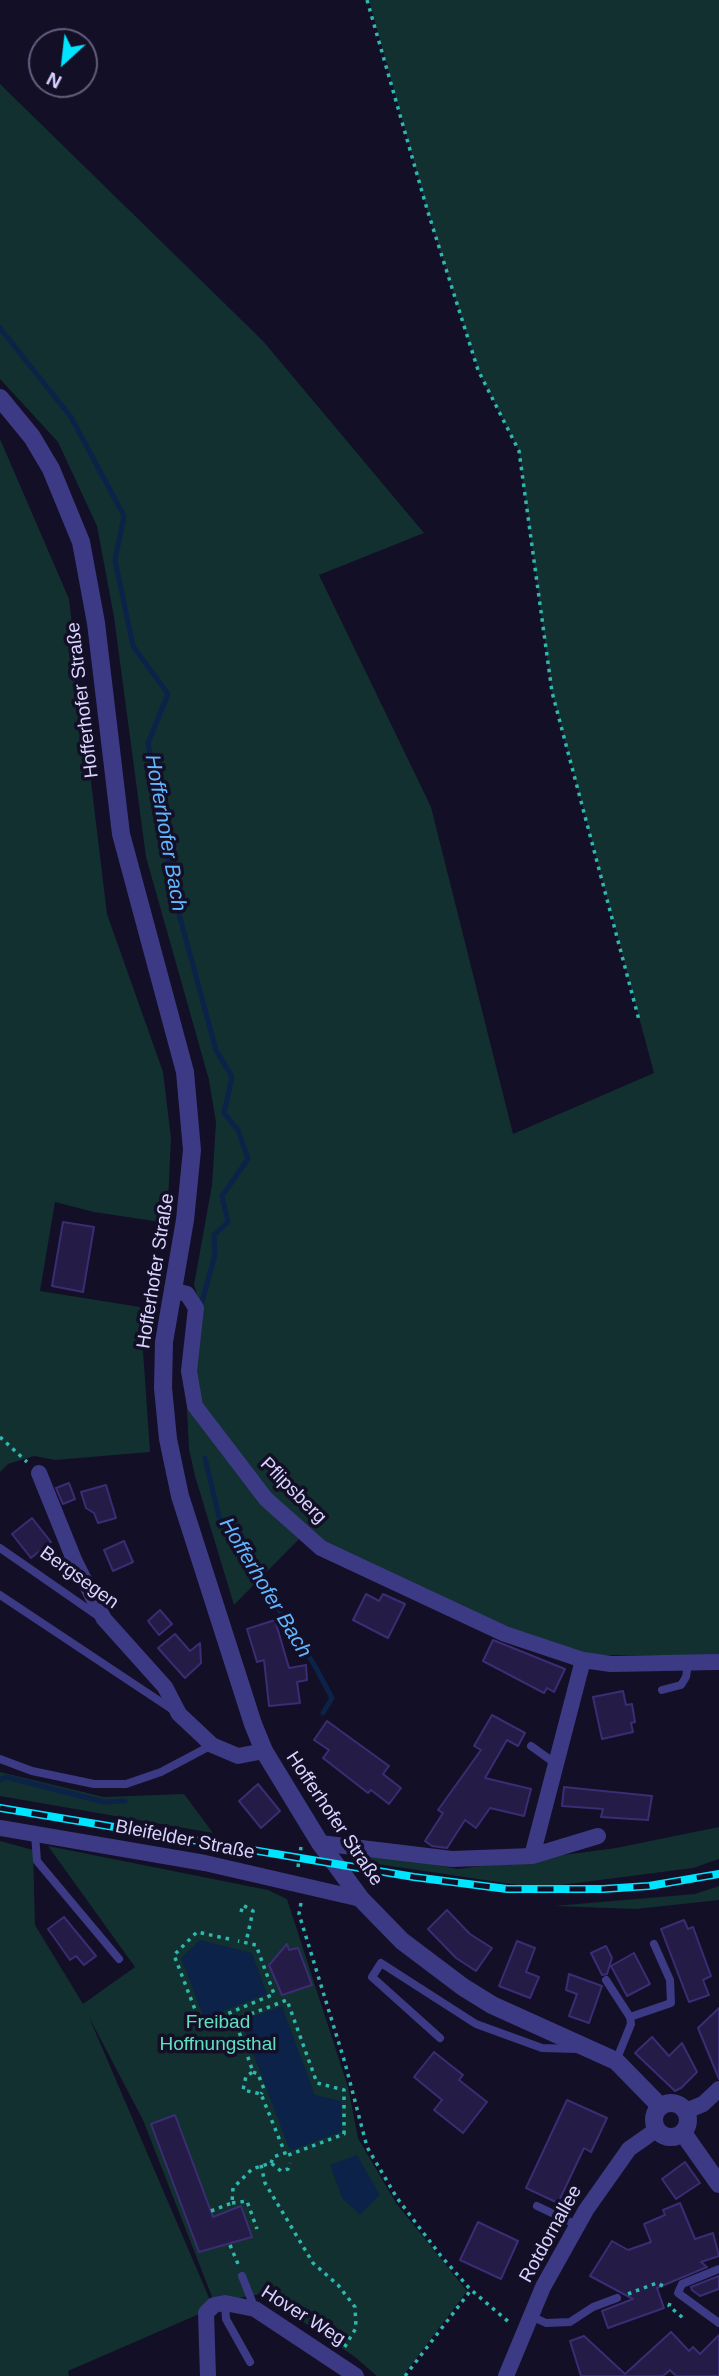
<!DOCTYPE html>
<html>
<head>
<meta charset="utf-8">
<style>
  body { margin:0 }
  #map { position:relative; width:719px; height:2376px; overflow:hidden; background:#130f26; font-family:Helvetica,sans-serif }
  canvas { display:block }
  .north { position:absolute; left:28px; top:28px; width:70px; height:70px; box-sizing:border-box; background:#130f26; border:2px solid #625e7d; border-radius:50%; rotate:207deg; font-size:19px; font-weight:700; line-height:28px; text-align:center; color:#d9d4ff }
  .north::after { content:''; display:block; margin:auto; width:24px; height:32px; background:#00e5ff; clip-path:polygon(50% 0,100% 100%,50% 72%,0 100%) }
</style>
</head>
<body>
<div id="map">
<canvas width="719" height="2376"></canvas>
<div class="north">N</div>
</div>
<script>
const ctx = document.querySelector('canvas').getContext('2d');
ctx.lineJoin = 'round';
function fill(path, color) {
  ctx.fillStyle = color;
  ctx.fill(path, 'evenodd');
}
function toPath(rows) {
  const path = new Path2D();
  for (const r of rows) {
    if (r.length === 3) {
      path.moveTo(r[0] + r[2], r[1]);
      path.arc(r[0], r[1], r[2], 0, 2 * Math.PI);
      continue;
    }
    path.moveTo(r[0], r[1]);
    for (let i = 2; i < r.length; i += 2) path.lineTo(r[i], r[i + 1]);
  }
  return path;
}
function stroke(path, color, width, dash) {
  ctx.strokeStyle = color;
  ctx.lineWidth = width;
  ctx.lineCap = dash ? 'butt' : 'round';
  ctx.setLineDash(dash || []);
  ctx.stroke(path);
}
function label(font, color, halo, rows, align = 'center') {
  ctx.font = font + ' Helvetica,sans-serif';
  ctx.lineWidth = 7;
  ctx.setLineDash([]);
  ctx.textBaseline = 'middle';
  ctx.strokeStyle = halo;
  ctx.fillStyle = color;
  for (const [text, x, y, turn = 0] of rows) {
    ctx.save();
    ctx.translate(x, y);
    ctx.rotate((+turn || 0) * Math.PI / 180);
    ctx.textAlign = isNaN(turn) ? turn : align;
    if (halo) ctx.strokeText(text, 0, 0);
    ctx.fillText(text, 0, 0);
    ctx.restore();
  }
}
fill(toPath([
  [369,0,719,0,719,1655,588,1655,543,1645,350,1558,294,1523,201,1406,196,1376,201,1307,194,1285,212,1185,216,1122,209,1080,146,857,114,617,97,526,58,442,0,379,0,84,263,341,424,533,319,575,431,807,513,1134,654,1073,552,692,519,451,478,370,427,209],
  [0,439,69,599,107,914,163,1072,171,1138,167,1223,94,1212,55,1202,40,1291,140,1307,150,1452,55,1460,34,1456,8,1464,0,1472],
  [186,1391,268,1509,299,1539,234,1605,195,1476,189,1449],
  [0,1772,104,1797,184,1794,213,1833,0,1796],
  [719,1827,719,1859,693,1868,538,1888,357,1861,356,1851,458,1869,616,1848],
  [0,1841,33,1850,35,1925,83,2004,135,1967,48,1846,268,1890,287,1899,348,2087,358,2138,396,2203,467,2291,403,2376,377,2376,355,2357,262,2294,214,2302,143,2120,89,2017,210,2300,197,2315,68,2371,69,2376,0,2376],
  [719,1886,719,1900,636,1909,554,1906,695,1894]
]), '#12302f');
fill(toPath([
  [200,1940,252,1953,267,1994,204,2018,181,1958],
  [282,2006,315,2095,341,2101,342,2131,290,2151,241,2021],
  [357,2155,380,2195,360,2215,342,2198,330,2165]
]), '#0c2248');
stroke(toPath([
  [0,328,71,417,124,516,115,560,133,646,168,694,148,743,175,899,216,1050,232,1077,224,1113,238,1130,248,1159,222,1196,228,1222,214,1235,215,1255,200,1309],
  [205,1458,219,1517,315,1666,332,1698,323,1713],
  [0,1780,6,1777,104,1802,125,1801]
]), '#0c2248', 5);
const building = toPath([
  [63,1222,94,1227,83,1292,52,1286,63,1222],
  [69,1483,75,1499,63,1504,56,1488,69,1483],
  [106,1485,116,1518,98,1523,94,1513,86,1508,81,1492,106,1485],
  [32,1518,51,1542,31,1558,12,1534,32,1518],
  [124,1541,133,1562,113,1571,104,1550,124,1541],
  [366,1594,379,1601,383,1594,405,1604,388,1638,353,1620,366,1594],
  [160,1610,172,1624,159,1635,148,1621,160,1610],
  [275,1620,289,1668,306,1665,307,1680,297,1682,300,1703,269,1706,264,1660,257,1662,247,1629,275,1620],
  [175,1634,190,1651,200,1643,201,1663,185,1678,158,1648,175,1634],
  [493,1640,565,1669,554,1692,547,1688,544,1693,483,1661,493,1640],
  [623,1691,626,1705,632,1704,635,1722,631,1723,633,1732,602,1739,593,1697,623,1691],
  [492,1715,525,1733,518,1746,507,1740,485,1778,531,1789,524,1816,490,1808,476,1828,465,1820,447,1848,432,1846,425,1841,443,1813,438,1810,481,1750,474,1746,492,1715],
  [327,1721,389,1766,383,1774,401,1788,389,1804,371,1790,368,1793,323,1758,329,1750,314,1740,327,1721],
  [258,1784,280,1811,261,1828,239,1801,258,1784],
  [564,1787,652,1796,648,1820,601,1817,603,1809,562,1806,564,1787],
  [447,1910,470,1934,492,1948,476,1971,456,1958,428,1929,447,1910],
  [64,1917,96,1956,84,1965,76,1956,70,1960,48,1929,64,1917],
  [684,1920,688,1929,693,1927,711,1976,703,1980,709,1995,689,2002,661,1929,684,1920],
  [517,1941,535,1948,526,1972,539,1977,530,1998,499,1986,517,1941],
  [287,1944,289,1950,298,1948,312,1985,282,1995,269,1965,287,1944],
  [606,1946,612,1958,607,1974,602,1975,591,1953,606,1946],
  [634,1953,650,1984,627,1996,611,1966,634,1953],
  [569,1974,602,1986,589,2023,569,2016,577,1994,566,1990,569,1974],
  [719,2008,719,2079,698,2028,719,2008],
  [652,2037,669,2056,682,2043,697,2072,681,2088,675,2091,635,2053,652,2037],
  [434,2052,463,2075,459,2080,487,2102,463,2133,434,2110,442,2100,414,2077,434,2052],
  [567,2100,607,2118,591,2152,584,2148,558,2203,526,2188,567,2100],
  [175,2115,213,2217,241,2206,252,2237,199,2252,151,2124,175,2115],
  [685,2162,700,2183,676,2199,662,2179,685,2162],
  [680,2203,695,2239,713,2233,719,2256,701,2262,707,2267,657,2288,664,2308,608,2328,602,2311,633,2299,590,2276,612,2241,628,2250,651,2242,644,2224,665,2215,663,2210,680,2203],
  [478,2222,518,2241,501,2279,460,2260,478,2222],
  [719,2276,719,2289,700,2296,692,2290,691,2287,719,2276],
  [671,2332,689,2351,693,2347,700,2354,719,2335,719,2376,676,2376,670,2370,663,2376,581,2376,570,2341,584,2336,625,2374,671,2332]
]);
fill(building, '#241b47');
stroke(building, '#3b2d73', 2);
stroke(toPath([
  [367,0,427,209,478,370,519,451,552,692,639,1020],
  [0,1437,27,1462],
  [298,1867,301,1847],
  [301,1903,299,1914,345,2063,367,2147,397,2198,441,2256,470,2289,510,2323],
  [241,1912,243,1905,253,1911,246,1942],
  [229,1939,197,1932,174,1955,201,2025,274,1994,256,1945,238,1941],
  [253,2072,258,2074,264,2089,261,2094],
  [271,2163,273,2157,285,2153,261,2094,243,2090,246,2076,253,2072,235,2020,287,2000,317,2083,344,2090,344,2134,286,2156,285,2153],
  [261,2165,265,2183,313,2263,338,2285,355,2307,356,2328,344,2348],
  [232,2203,247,2201,257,2229],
  [211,2211,232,2203,233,2188,252,2169,271,2163,281,2171,288,2169,290,2163],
  [230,2245,238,2264],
  [628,2294,657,2283,667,2288],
  [670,2303,669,2306,683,2318],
  [405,2376,471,2290]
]), '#2fb8b0', 3.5, [3.5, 5]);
stroke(toPath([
  [0,1548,98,1616],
  [0,1595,173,1710],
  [662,1690,681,1685,686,1677,688,1664],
  [531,1746,556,1764],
  [0,1759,32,1771,94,1784,126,1784,161,1772,212,1745],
  [35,1834,37,1861,119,1959],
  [606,1980,630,2017],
  [440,2038,372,1977,381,1963,476,2024,542,2048,577,2049],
  [616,2061,631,2024,630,2017,671,2003,670,1980,654,1944],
  [537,2206,577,2225],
  [719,2269,682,2284,678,2293,719,2323],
  [242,2276,255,2309],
  [225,2303,226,2319,250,2362],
  [531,2316,546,2323,570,2322,593,2307,617,2298]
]), '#3d3a85', 8);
stroke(toPath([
  [172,1290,187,1294,196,1308,189,1371,195,1406,266,1499,321,1548,505,1634,583,1660,611,1664,719,1662],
  [39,1473,75,1562,104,1619,165,1687,179,1714,212,1745,238,1756,264,1751],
  [0,1828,205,1863,361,1899],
  [320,1843,452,1859,532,1856,598,1836],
  [532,1856,583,1660],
  [686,2111,703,2104,719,2089],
  [208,2376,206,2313,214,2305,225,2303,255,2309,356,2376],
  [506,2376,543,2287,586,2210,629,2149,656,2130]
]), '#3d3a85', 16);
stroke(toPath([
  [0,398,32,437,51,469,81,542,96,623,121,834,185,1072,192,1150,185,1220,164,1342,163,1388,168,1439,180,1496,253,1724,264,1751,320,1843,361,1899,402,1941,463,1987,492,2005,616,2061,660,2106],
  [671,2120,17],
  [683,2133,719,2184]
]), '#3d3a85', 18);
const rail = toPath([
  [0,1808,414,1877,507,1889,603,1889,649,1886,719,1874]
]);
stroke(rail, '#00e5ff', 8);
stroke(rail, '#130f26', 5, [16]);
label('19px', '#d9d4ff', '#130f26', [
  ["Hofferhofer Straße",83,700,-97],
  ["Hofferhofer Straße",156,1271,-81],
  ["Pflipsberg",293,1491,45],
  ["Bergsegen",79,1578,36],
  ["Hofferhofer Straße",334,1819,56],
  ["Bleifelder Straße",185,1840,11],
  ["Rotdornallee",551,2234,-61],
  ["Hover Weg",303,2316,32]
]);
label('19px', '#5fe0c0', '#130f26', [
  ["Freibad",218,2023],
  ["Hoffnungsthal",218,2045]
]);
label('italic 21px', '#62b6ff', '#130f26', [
  ["Hofferhofer Bach",165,833,80],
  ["Hofferhofer Bach",265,1588,59]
]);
</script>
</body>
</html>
